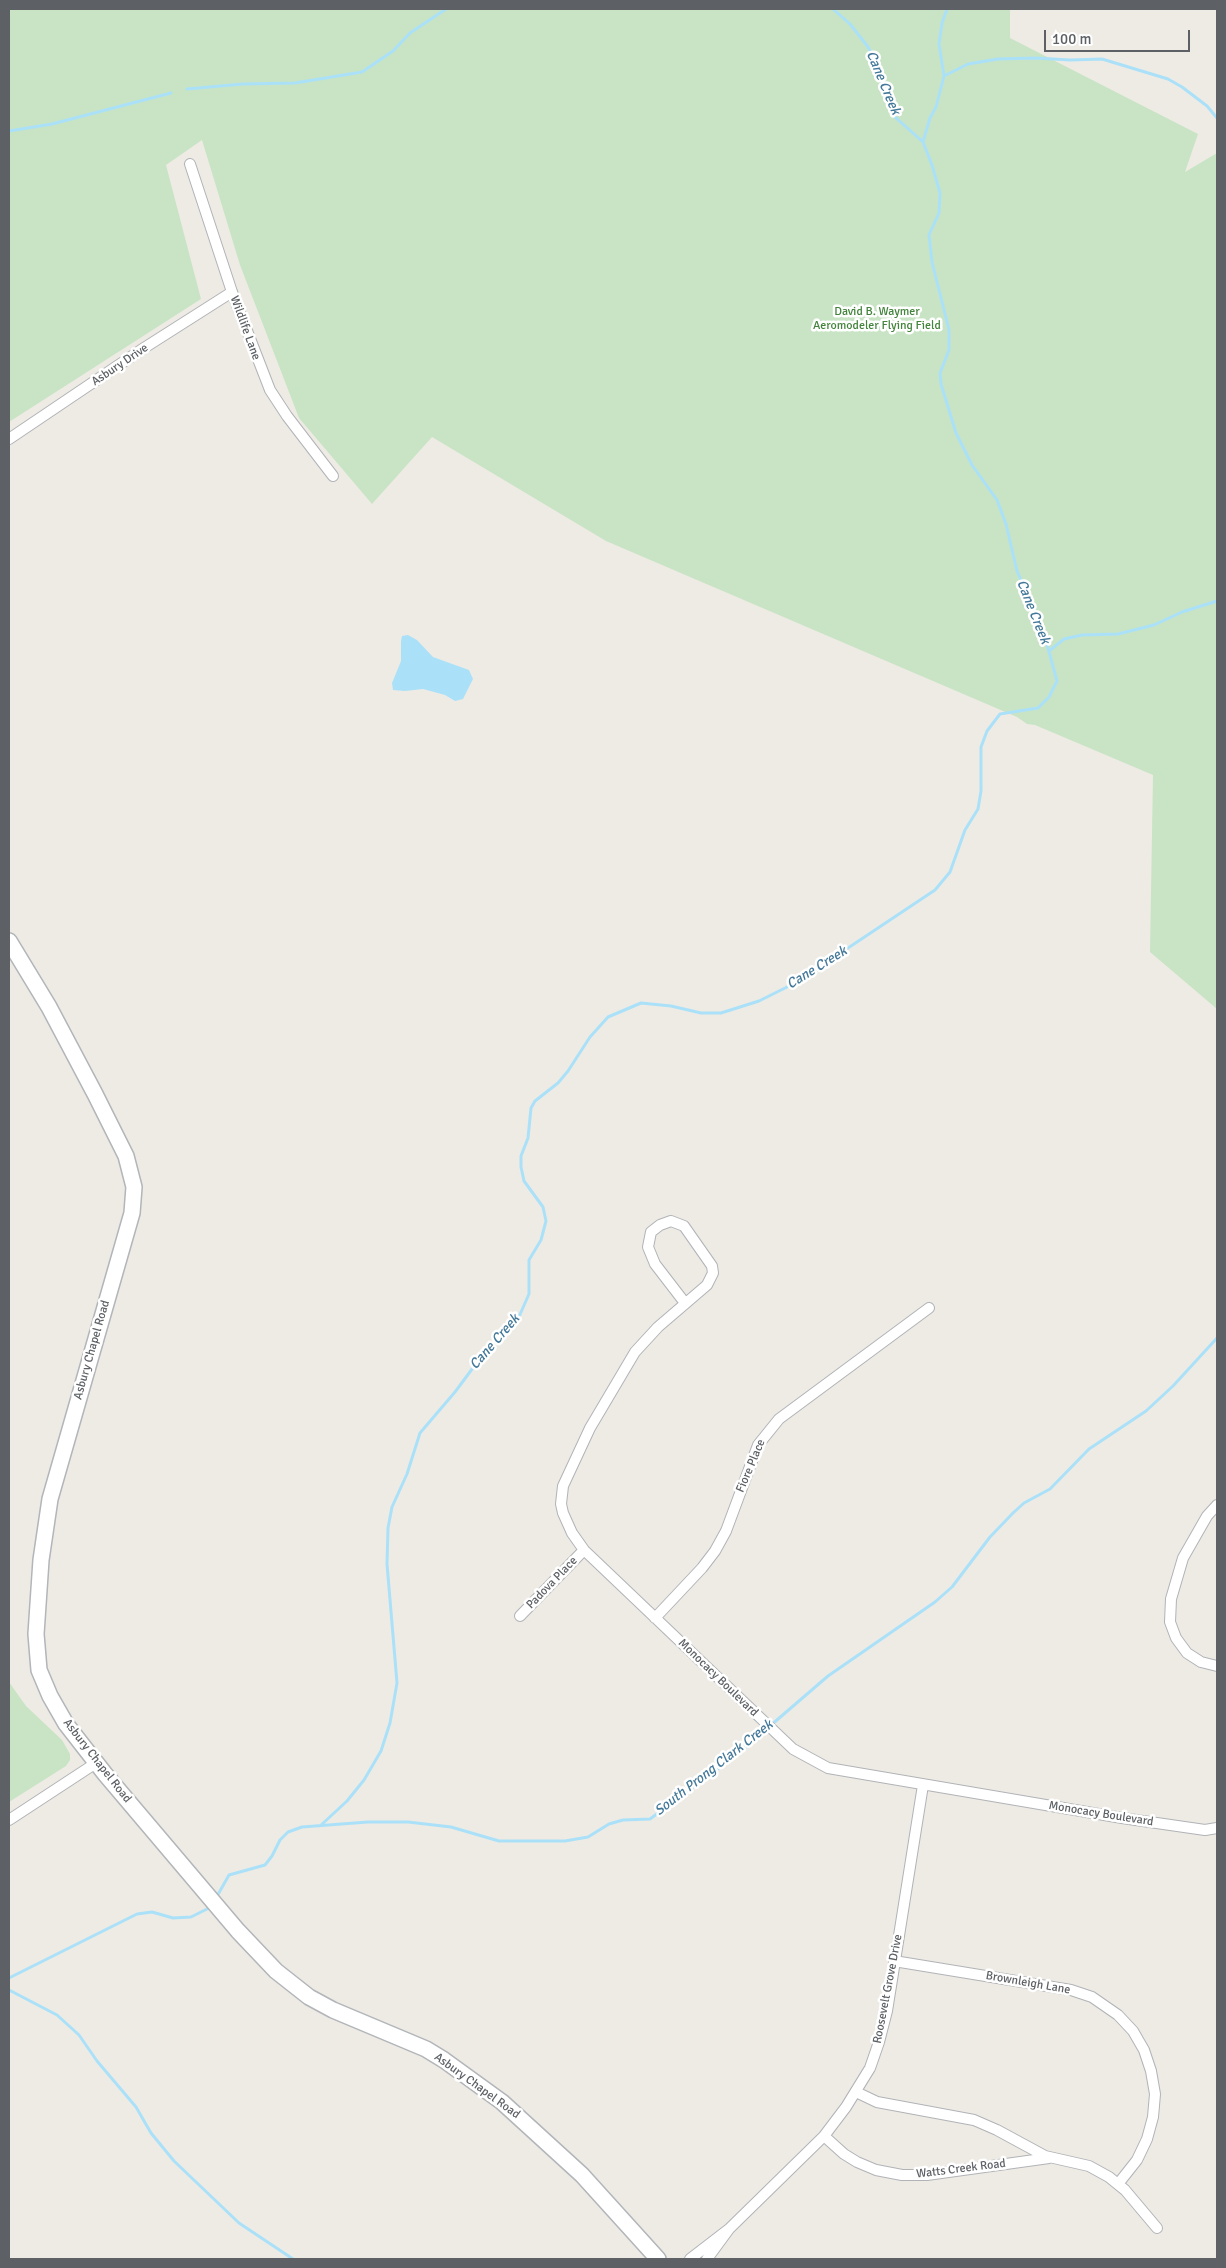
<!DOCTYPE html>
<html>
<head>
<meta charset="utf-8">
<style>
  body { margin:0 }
  #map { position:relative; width:1226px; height:2268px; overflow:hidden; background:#eeebe5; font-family:Signika,sans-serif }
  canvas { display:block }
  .frame { position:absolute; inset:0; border:10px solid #5d6165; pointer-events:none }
  .scale { position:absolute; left:1044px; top:30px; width:146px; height:22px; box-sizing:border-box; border:2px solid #5d6165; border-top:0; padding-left:6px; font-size:15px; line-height:18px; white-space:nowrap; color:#5d6165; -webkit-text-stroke:4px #fff; paint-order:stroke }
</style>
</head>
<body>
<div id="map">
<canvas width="1226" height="2268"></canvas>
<div class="frame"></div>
<div class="scale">100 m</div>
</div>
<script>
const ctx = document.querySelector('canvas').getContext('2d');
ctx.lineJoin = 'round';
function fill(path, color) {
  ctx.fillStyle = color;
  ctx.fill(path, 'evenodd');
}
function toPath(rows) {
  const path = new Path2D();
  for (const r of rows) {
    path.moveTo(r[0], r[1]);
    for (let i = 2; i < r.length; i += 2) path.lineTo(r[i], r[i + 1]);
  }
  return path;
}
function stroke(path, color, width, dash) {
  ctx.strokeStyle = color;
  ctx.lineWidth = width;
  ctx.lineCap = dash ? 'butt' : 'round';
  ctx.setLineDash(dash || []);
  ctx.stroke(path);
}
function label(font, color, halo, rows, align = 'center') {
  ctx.font = font + ' Signika,sans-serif';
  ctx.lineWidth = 5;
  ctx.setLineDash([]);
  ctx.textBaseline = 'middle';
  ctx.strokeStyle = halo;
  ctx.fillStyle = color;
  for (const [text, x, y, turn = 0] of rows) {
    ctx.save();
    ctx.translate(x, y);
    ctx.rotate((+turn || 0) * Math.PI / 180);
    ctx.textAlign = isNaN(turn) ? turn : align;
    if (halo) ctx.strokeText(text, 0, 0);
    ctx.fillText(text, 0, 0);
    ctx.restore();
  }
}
fill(toPath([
  [9,9,1010,9,1010,38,1198,134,1185,172,1217,153,1217,1009,1150,952,1153,775,1035,725,1027,724,1017,717,606,541,432,437,372,504,299,418,240,265,202,140,166,165,201,299,9,422],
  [9,1682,26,1706,62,1740,70,1754,70,1760,66,1766,9,1802]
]), '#c8e4c4');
fill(toPath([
  [408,635,417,640,433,657,469,670,473,679,463,699,455,701,445,695,423,689,405,691,393,690,392,683,401,661,401,641,402,636]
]), '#abe1f8');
stroke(toPath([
  [944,76,968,64,998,59,1036,58,1070,60,1102,59,1168,79,1182,87,1207,106,1217,118],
  [187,89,243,84,295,83,362,72,393,51,410,33,446,9],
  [9,131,52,124,171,93],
  [923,142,930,118,936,107,944,76,939,44,942,23,947,9],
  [1049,651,1064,639,1082,635,1118,634,1154,625,1182,612,1217,601],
  [320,1826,347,1801,364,1780,381,1751,390,1723,397,1683,387,1564,388,1528,392,1507,407,1474,420,1433,455,1392,484,1353,518,1319,529,1294,529,1260,541,1240,546,1221,543,1207,524,1181,521,1167,521,1156,528,1138,531,1108,535,1101,558,1083,568,1071,590,1037,608,1017,641,1003,671,1006,701,1013,721,1013,759,1001,797,982,935,890,950,872,965,830,978,809,981,791,981,747,987,731,1000,714,1038,708,1049,697,1057,681,1043,630,1017,571,1006,524,997,500,972,465,956,433,941,384,940,373,949,350,949,330,932,262,929,235,939,213,940,193,932,165,923,142,895,117,887,102,876,63,868,47,850,24,833,9],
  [216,1898,229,1875,265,1865,272,1856,280,1840,288,1832,302,1827,368,1822,408,1822,451,1827,499,1841,565,1841,588,1837,609,1824,623,1820,650,1819,734,1757,828,1676,935,1602,952,1587,990,1537,1013,1513,1024,1503,1050,1489,1089,1449,1146,1411,1173,1386,1217,1338],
  [9,1978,137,1914,152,1912,173,1918,191,1917,207,1909,210,1905],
  [9,1990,57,2015,79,2035,97,2061,136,2107,151,2133,174,2161,239,2223,293,2259]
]), '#abe1f8', 3);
const minor = toPath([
  [190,164,232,292,270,390,287,416,333,476],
  [9,439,144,348,232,292],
  [685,1303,655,1264,648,1247,651,1232,660,1225,671,1221,684,1226,712,1266,713,1273,707,1285,658,1327,635,1352,590,1428,563,1486,561,1504,563,1513,572,1533,584,1550,793,1749,828,1768,1122,1818,1205,1830,1217,1828],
  [1217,1505,1207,1516,1183,1558,1171,1599,1170,1622,1176,1638,1187,1653,1201,1662,1217,1666],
  [520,1616,584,1550],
  [655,1618,702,1568,715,1551,726,1531,758,1445,779,1419,929,1308],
  [9,1820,96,1763],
  [894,1961,1071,1990,1092,1997,1118,2015,1133,2031,1144,2050,1151,2071,1155,2094,1153,2117,1147,2139,1137,2160,1118,2184],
  [856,2092,877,2102,974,2120,997,2130,1045,2156,1089,2166,1109,2177,1125,2190,1157,2228],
  [824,2136,844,2154,857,2162,876,2170,902,2175,927,2175,1049,2158],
  [729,2229,824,2136,846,2107,870,2068,879,2042,887,2011,923,1785],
  [690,2259,729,2229,707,2259]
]);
const secondary = toPath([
  [9,941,49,1007,95,1094,126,1156,134,1187,132,1213,50,1499,41,1560,36,1634,39,1670,50,1696,66,1724,105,1774,238,1931,276,1971,309,1997,333,2010,426,2049,444,2060,502,2102,582,2175,658,2259]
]);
stroke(minor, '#b1b3b7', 12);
stroke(secondary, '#b2b5b9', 18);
stroke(minor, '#fff', 10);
stroke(secondary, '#fff', 15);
label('12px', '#43843c', '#fff', [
  ["David B. Waymer",877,312],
  ["Aeromodeler Flying Field",877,326]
]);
label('12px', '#5d6165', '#fff', [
  ["Wildlife Lane",245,328,70],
  ["Asbury Drive",120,365,-34],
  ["Asbury Chapel Road",92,1350,-74],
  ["Fiore Place",751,1466,-67],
  ["Padova Place",552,1583,-46],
  ["Monocacy Boulevard",718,1678,44],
  ["Asbury Chapel Road",97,1761,52],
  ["Monocacy Boulevard",1101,1814,9],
  ["Brownleigh Lane",1028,1983,10],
  ["Roosevelt Grove Drive",888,1989,-79],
  ["Asbury Chapel Road",477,2086,36],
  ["Watts Creek Road",961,2169,-7]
]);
label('italic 14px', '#437899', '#fff', [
  ["Cane Creek",883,83,67],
  ["Cane Creek",1033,612,68],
  ["Cane Creek",817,968,-32],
  ["Cane Creek",495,1342,-49],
  ["South Prong Clark Creek",714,1768,-38]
]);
</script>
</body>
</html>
